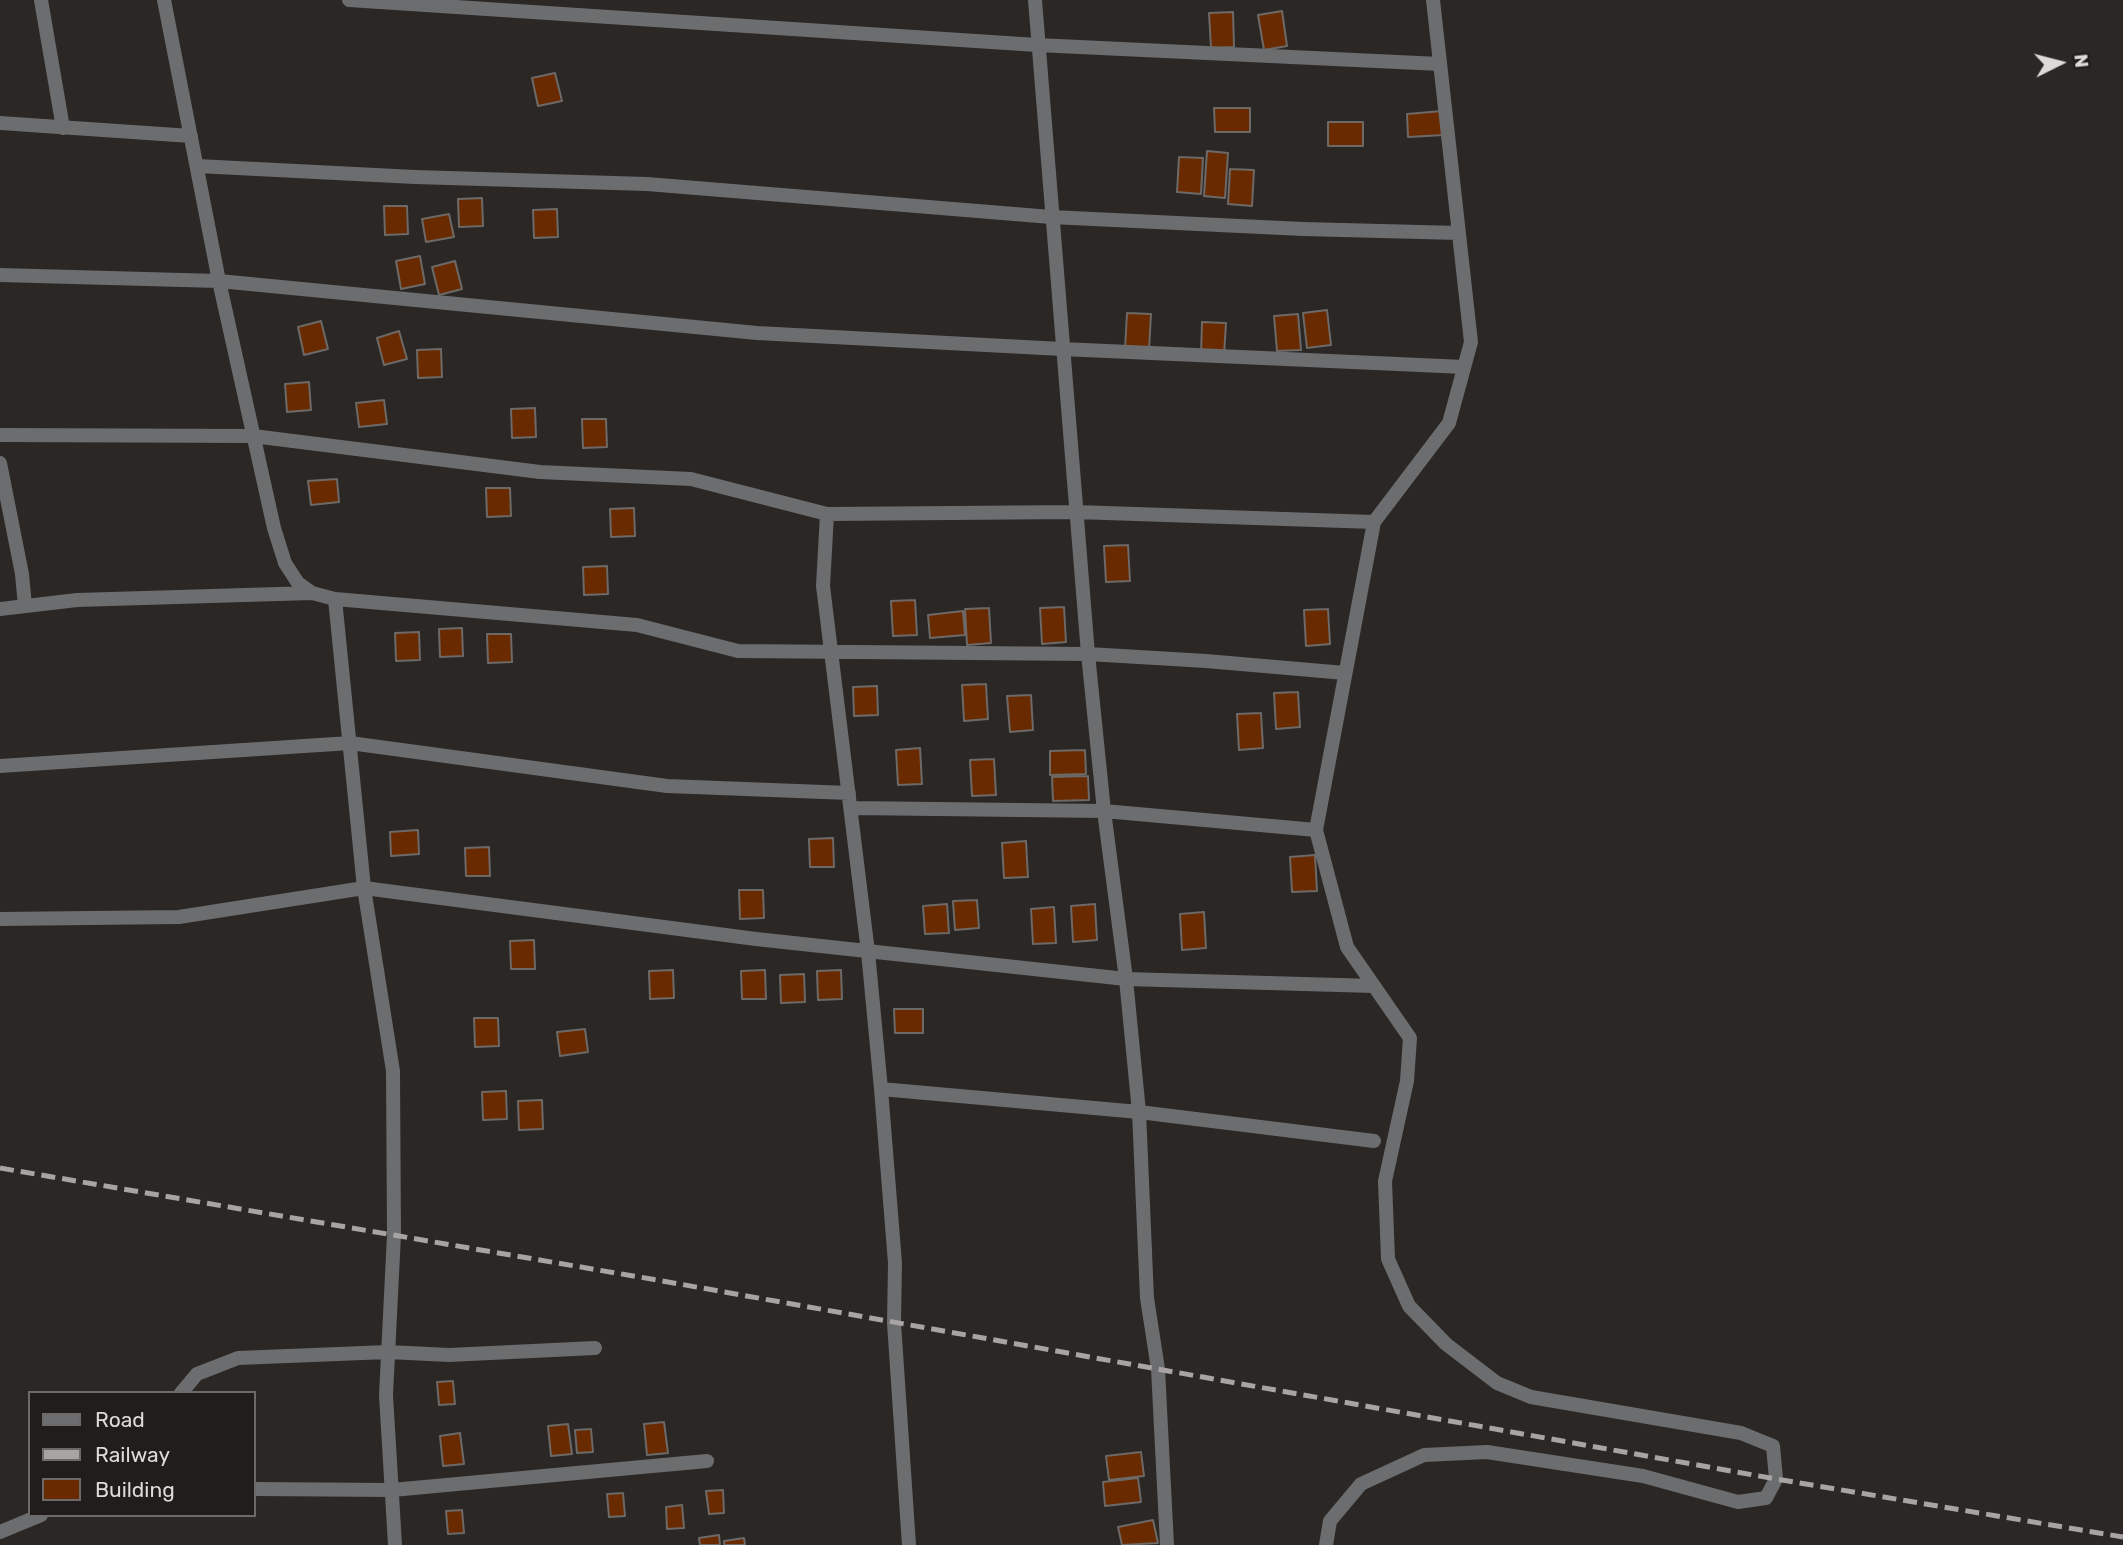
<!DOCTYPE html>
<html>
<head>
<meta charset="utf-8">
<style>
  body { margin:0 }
  #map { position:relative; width:2123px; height:1545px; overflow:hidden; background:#2a2725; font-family:Rubik,sans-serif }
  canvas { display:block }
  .legend { position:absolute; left:28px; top:1391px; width:228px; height:126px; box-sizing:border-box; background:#201d1c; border:2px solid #6c6968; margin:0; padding:9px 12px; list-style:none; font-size:21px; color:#dddbda }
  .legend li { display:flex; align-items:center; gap:14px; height:35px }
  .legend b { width:35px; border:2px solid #6c6968 }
  .north { position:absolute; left:2025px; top:28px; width:70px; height:70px; -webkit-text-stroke:5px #201d1c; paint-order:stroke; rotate:84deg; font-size:19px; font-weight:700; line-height:28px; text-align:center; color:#dddbda }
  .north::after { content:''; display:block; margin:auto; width:24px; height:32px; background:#dddbda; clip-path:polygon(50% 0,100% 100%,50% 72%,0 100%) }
</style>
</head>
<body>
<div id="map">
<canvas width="2123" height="1545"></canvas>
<ul class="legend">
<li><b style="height:9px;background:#6c6d6e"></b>Road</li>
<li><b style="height:9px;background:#a7a4a3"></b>Railway</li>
<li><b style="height:19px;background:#692a00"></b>Building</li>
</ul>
<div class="north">N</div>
</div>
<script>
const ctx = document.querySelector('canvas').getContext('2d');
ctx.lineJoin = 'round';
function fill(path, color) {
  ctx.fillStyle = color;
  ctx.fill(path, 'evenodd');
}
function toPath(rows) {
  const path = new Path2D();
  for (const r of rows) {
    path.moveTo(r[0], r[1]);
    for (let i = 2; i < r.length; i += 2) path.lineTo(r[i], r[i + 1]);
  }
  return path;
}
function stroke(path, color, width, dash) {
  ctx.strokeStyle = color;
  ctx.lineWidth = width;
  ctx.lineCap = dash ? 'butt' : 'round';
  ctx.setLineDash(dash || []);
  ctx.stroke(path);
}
const building = toPath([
  [1282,11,1287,46,1264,50,1258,15,1282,11],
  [1233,12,1234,47,1211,48,1209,13,1233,12],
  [555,73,562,101,538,106,532,78,555,73],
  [1214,108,1250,108,1250,132,1215,132,1214,108],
  [1442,111,1444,135,1408,137,1407,114,1442,111],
  [1328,122,1363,122,1363,146,1328,146,1328,122],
  [1207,151,1228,153,1225,198,1204,196,1207,151],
  [1179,157,1203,158,1201,194,1177,192,1179,157],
  [1230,169,1254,170,1252,206,1228,204,1230,169],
  [482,198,483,226,459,227,458,199,482,198],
  [384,206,407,206,408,234,385,235,384,206],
  [557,209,558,237,534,238,533,210,557,209],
  [449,214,454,237,426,242,422,219,449,214],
  [420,256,425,284,401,289,396,261,420,256],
  [455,261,462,289,439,295,432,267,455,261],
  [1327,310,1331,345,1307,348,1303,313,1327,310],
  [1127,313,1151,314,1149,350,1125,349,1127,313],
  [1298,314,1301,350,1277,351,1274,316,1298,314],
  [321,321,328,349,304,355,298,327,321,321],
  [1202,322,1226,323,1224,355,1201,354,1202,322],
  [399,331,407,359,384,365,377,338,399,331],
  [441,349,442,377,418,378,417,350,441,349],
  [309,382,311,410,287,412,285,384,309,382],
  [384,400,387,424,359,427,356,403,384,400],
  [535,408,536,437,512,438,511,409,535,408],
  [582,419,606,419,607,447,583,448,582,419],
  [337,479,339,502,311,505,308,481,337,479],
  [486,488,510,488,511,516,487,517,486,488],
  [634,508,635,536,611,537,610,509,634,508],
  [1128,545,1130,581,1106,582,1104,546,1128,545],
  [607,566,608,594,584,595,583,567,607,566],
  [915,600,917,635,893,636,891,601,915,600],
  [1064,607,1066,642,1042,644,1040,608,1064,607],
  [989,608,991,643,967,645,965,609,989,608],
  [1328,609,1330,644,1306,646,1304,610,1328,609],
  [963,611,965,635,930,638,928,615,963,611],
  [462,628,463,656,440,657,439,629,462,628],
  [419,632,420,660,396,661,395,633,419,632],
  [487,634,511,634,512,662,488,663,487,634],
  [986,684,988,719,964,721,962,685,986,684],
  [877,686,878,715,854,716,853,687,877,686],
  [1298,692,1300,727,1276,729,1274,693,1298,692],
  [1031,695,1033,730,1010,732,1007,696,1031,695],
  [1261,713,1263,748,1239,750,1237,714,1261,713],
  [920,748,922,784,898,785,896,750,920,748],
  [1085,750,1086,774,1050,775,1050,751,1085,750],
  [994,759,996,795,972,796,970,760,994,759],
  [1088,776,1089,800,1053,801,1052,777,1088,776],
  [418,830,419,854,391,856,390,832,418,830],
  [833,838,834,867,810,867,809,839,833,838],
  [1026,841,1028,877,1004,878,1002,843,1026,841],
  [489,847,490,876,466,876,465,848,489,847],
  [1315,855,1317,891,1292,892,1290,857,1315,855],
  [739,890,763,890,764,918,740,919,739,890],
  [977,900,979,928,955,930,953,901,977,900],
  [947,904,949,933,925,934,923,906,947,904],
  [1095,904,1097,940,1073,942,1071,906,1095,904],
  [1054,907,1056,943,1033,944,1031,909,1054,907],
  [1204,912,1206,948,1182,950,1180,914,1204,912],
  [534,940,535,969,511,969,510,941,534,940],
  [673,970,674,998,650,999,649,971,673,970],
  [765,970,766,999,742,999,741,971,765,970],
  [841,970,842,999,818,1000,817,971,841,970],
  [804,974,805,1002,781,1003,780,975,804,974],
  [894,1009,923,1009,923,1033,895,1033,894,1009],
  [474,1018,498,1018,499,1046,475,1047,474,1018],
  [585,1029,588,1052,560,1056,557,1032,585,1029],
  [506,1091,507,1119,483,1120,482,1092,506,1091],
  [542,1100,543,1129,519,1130,518,1101,542,1100],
  [453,1381,455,1404,439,1405,437,1382,453,1381],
  [664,1422,668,1453,647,1455,644,1424,664,1422],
  [568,1424,572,1454,551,1456,548,1426,568,1424],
  [591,1429,593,1452,577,1453,575,1430,591,1429],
  [460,1433,464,1464,443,1466,440,1436,460,1433],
  [1141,1452,1144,1476,1109,1480,1106,1456,1141,1452],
  [1138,1478,1141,1502,1105,1506,1103,1482,1138,1478],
  [723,1490,724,1513,709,1514,706,1491,723,1490],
  [623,1493,625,1516,609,1517,607,1494,623,1493],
  [682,1505,684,1528,667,1529,666,1507,682,1505],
  [462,1510,464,1533,448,1534,446,1511,462,1510],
  [1153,1520,1158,1543,1122,1545,1118,1527,1153,1520],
  [719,1535,720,1545,700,1545,699,1538,719,1535],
  [744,1538,745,1545,724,1545,724,1541,744,1538]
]);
fill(building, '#692a00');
stroke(building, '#6c6967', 2);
stroke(toPath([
  [41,0,63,128],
  [164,0,219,281,274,528,285,563,298,583,312,593,335,599,637,625,738,651,1088,654,1206,661,1345,673],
  [349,0,1037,45,1440,64],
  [1035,0,1088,654,1104,811,1126,979,1139,1112,1147,1298,1158,1369,1167,1545],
  [0,123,191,136],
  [197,166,415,177,647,184,1051,217,1303,229,1459,233],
  [0,275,219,281,757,333,1062,349,1464,367],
  [0,435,253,436,540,472,691,479,827,514,1076,512,1374,522],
  [0,463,22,574,25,606],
  [827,514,823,586,868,952,881,1089,895,1263,894,1323,909,1545],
  [335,599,364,888,393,1071,394,1235,386,1395,395,1545],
  [0,609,77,600,312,593],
  [0,766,350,743,667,786,849,793],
  [851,808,1104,811,1316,830],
  [0,919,179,917,364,888,756,939,1126,979,1374,986],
  [881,1089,1139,1112,1374,1141],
  [181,1393,197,1374,238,1358,388,1352,449,1355,595,1348],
  [254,1489,392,1490,707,1461],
  [0,1532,41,1515],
  [1326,1545,1330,1521,1361,1484,1424,1455,1487,1452,1643,1476,1738,1502,1766,1498,1776,1479,1773,1446,1741,1433,1531,1397,1497,1383,1446,1344,1409,1306,1388,1259,1385,1181,1407,1081,1410,1038,1347,947,1316,830,1374,522,1449,423,1471,342,1433,0]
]), '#6c6d6e', 14);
stroke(toPath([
  [0,1168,657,1280,1776,1479,2123,1537]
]), '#a7a4a3', 5, [14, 7]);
</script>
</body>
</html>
